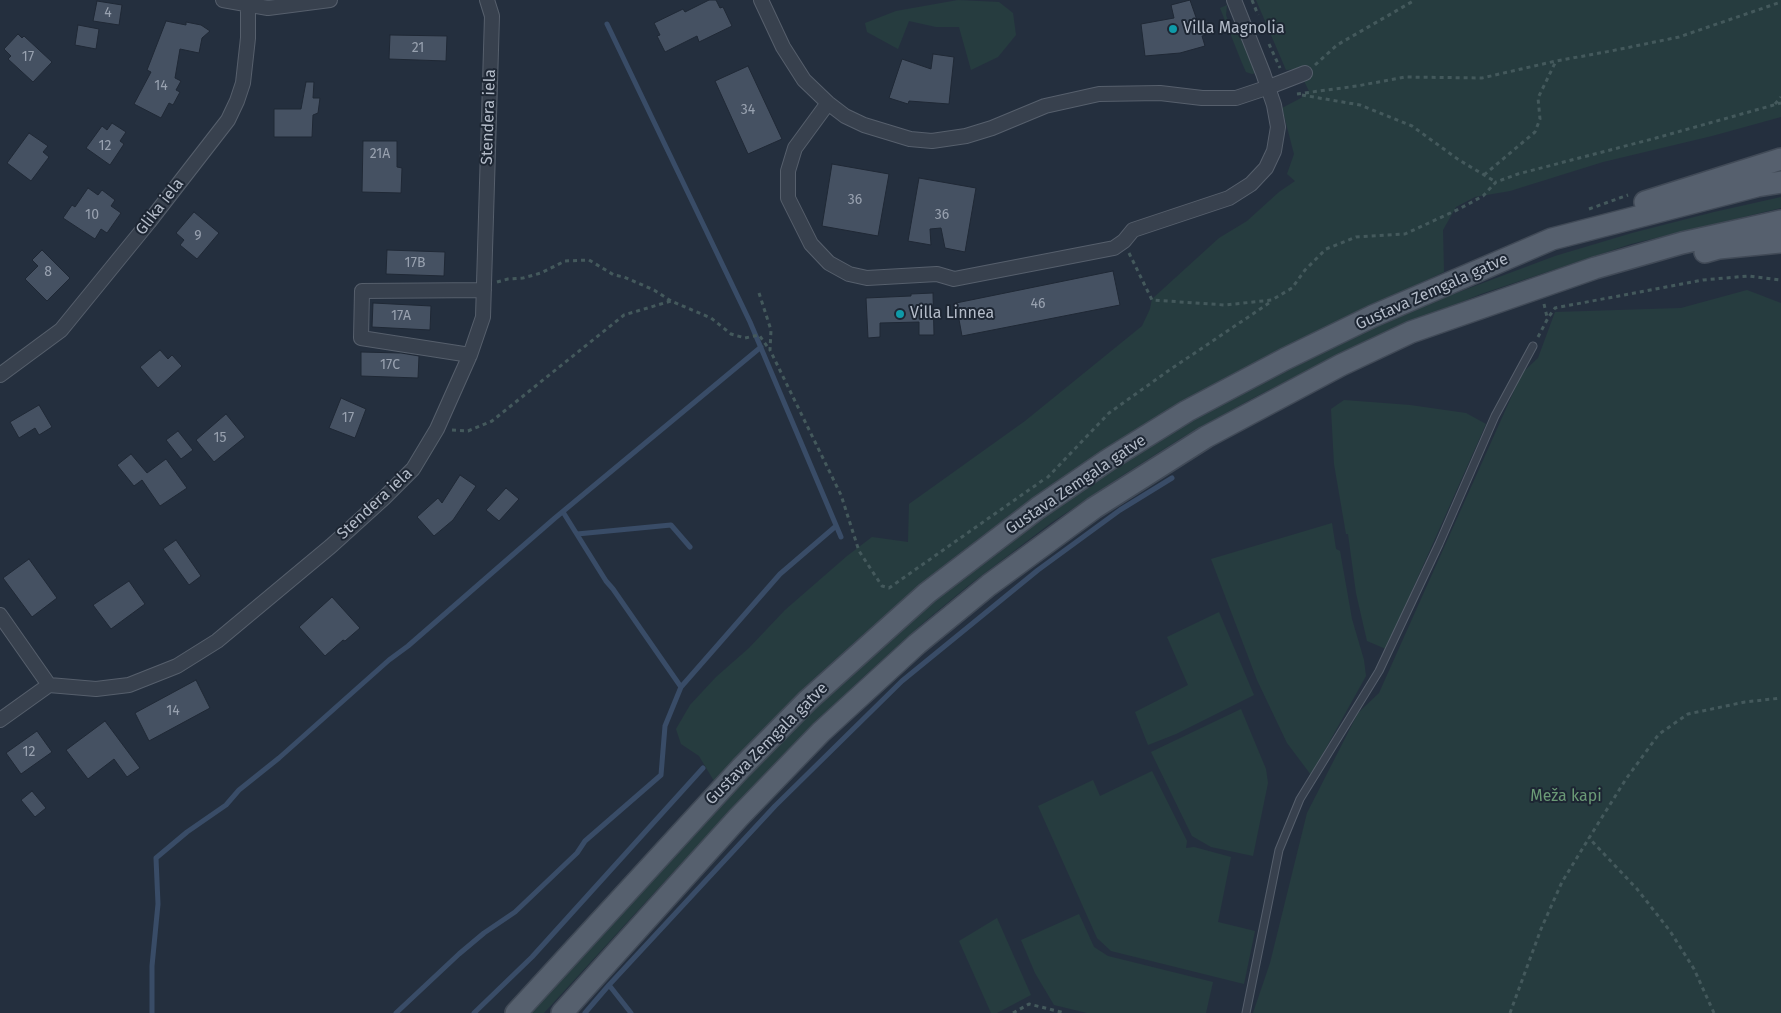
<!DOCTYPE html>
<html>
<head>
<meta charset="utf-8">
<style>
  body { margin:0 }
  canvas { display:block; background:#242f3e }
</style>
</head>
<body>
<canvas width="1781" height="1013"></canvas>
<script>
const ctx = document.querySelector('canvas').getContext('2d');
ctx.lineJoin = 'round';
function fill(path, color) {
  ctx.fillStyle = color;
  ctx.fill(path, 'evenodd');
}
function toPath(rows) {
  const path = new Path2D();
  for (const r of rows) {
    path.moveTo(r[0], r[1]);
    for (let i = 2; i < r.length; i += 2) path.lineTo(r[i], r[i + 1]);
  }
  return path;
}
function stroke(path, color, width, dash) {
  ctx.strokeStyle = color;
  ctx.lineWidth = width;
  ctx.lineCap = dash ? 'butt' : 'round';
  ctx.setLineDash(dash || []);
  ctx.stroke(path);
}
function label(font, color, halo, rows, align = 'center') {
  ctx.font = font + ' "Fira Sans",sans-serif';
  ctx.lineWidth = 4;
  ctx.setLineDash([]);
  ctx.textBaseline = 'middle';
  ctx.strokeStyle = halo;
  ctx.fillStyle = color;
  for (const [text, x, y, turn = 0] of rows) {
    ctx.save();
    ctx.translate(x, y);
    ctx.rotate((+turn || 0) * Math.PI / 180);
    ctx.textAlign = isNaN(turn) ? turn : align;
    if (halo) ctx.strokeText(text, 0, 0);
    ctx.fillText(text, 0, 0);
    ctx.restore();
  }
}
fill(toPath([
  [958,0,999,2,1013,13,1016,35,998,57,971,70,959,27,936,27,909,21,898,49,867,32,865,23,896,11],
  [1256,0,1781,0,1781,117,1712,136,1603,162,1510,191,1475,197,1456,207,1443,230,1444,272,1330,325,1230,375,1114,443,1063,477,1007,517,948,562,894,607,808,684,714,781,699,756,681,744,676,729,690,705,716,677,749,648,785,610,847,556,872,537,908,542,909,504,1025,421,1142,326,1150,309,1152,299,1219,238,1247,221,1279,192,1295,181,1287,174,1294,154,1282,108,1301,98,1309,91,1298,69,1286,70],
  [1227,5,1226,15,1231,28,1239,33,1256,73,1252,74,1246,72,1242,63,1220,8],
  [1781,197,1781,208,1631,244,1481,294,1406,325,1332,358,1255,397,1183,437,1123,475,1051,523,969,585,923,623,861,679,764,775,676,869,544,1013,531,1013,666,862,783,739,853,670,917,614,1046,514,1119,465,1179,428,1251,387,1327,348,1403,313,1555,256,1632,233,1714,212],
  [1747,290,1781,303,1781,1013,1253,1013,1270,963,1307,813,1358,713,1379,693,1522,373,1538,358,1555,312,1681,308],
  [1344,400,1410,405,1466,413,1486,424,1386,649,1367,641,1356,593,1348,534,1346,534,1334,464,1331,409],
  [1332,523,1336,549,1340,551,1352,619,1364,660,1366,676,1311,775,1287,743,1257,680,1211,559],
  [1219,612,1254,695,1176,734,1148,745,1135,712,1188,685,1167,637],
  [1241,709,1266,769,1268,783,1253,856,1211,847,1192,836,1151,752],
  [1152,771,1187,841,1186,848,1194,847,1231,857,1218,922,1255,931,1244,984,1111,951,1097,938,1038,806,1093,780,1100,796],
  [1079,914,1094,947,1108,956,1213,982,1206,1013,1087,1013,1054,1005,1035,973,1021,940],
  [997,918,1031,995,997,1013,991,1013,959,941]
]), '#263c3f');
stroke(toPath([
  [607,24,750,322,841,537],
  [563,512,606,581,613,589,681,687],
  [577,534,671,525,690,547],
  [609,985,631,1013],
  [152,1013,152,966,158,904,156,858,187,832,226,805,239,790,279,758,389,660,408,646,555,518,761,347],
  [396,1013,459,954,484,933,515,912,577,853,585,841,661,775,665,726,681,687,780,574,836,526],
  [474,1013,532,957,703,768],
  [585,1013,609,985,775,806,902,681,1038,570,1120,510,1172,478]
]), '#394c67', 5);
const building = toPath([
  [709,0,716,0,720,8,723,7,732,26,699,42,697,36,665,52,657,36,660,35,654,23,683,9,685,12,709,0],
  [1190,0,1198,23,1202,21,1206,35,1202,36,1205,46,1180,53,1145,56,1141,24,1174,18,1171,5,1190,0],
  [97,1,122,5,119,25,93,21,97,1],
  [166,21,186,25,186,22,201,25,210,31,202,38,199,53,180,49,175,78,181,81,176,90,180,92,173,105,169,103,161,118,134,104,151,72,147,70,166,21],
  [78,25,99,29,96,49,75,45,78,25],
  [18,34,22,38,24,36,52,62,33,82,8,59,11,56,4,49,18,34],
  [390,35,447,36,446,61,389,59,390,35],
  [933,54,954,57,949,104,909,101,908,104,889,98,902,59,931,69,933,54],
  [748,66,782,139,748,154,715,81,748,66],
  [306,82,314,82,313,98,320,98,318,113,313,115,312,137,274,137,274,109,301,109,306,82],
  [112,123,126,132,120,141,124,144,110,165,86,148,102,126,107,130,112,123],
  [29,133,48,146,43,152,49,157,31,181,7,163,29,133],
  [363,141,397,141,397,167,402,168,401,193,362,192,363,141],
  [832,164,889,174,878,236,822,226,832,164],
  [919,178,976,188,965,252,945,248,941,228,930,229,931,245,908,241,919,178],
  [88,188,98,195,102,190,115,200,111,206,121,213,107,233,101,229,95,239,63,218,72,205,75,207,88,188],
  [194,212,219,233,197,259,180,245,184,240,176,233,194,212],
  [42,250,70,278,47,301,25,279,38,266,32,260,42,250],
  [387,250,445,252,444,276,386,274,387,250],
  [1113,271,1120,305,962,336,956,303,1113,271],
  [933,293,934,335,919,335,919,322,880,323,880,337,868,338,866,298,911,296,911,294,933,293],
  [373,303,431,306,430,330,372,327,373,303],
  [160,350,168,359,172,355,182,366,158,388,140,367,160,350],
  [361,352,401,353,419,356,418,378,361,376,361,352],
  [341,398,366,409,355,438,329,428,341,398],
  [39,405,52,427,39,435,35,428,19,438,10,422,39,405],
  [226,414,245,437,214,462,196,440,226,414],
  [178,431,193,450,181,459,166,440,178,431],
  [131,454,147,473,166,459,187,488,160,506,142,480,134,486,117,465,131,454],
  [460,475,476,486,453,520,434,536,417,517,438,498,442,503,460,475],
  [506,488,519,499,499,521,486,510,506,488],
  [176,540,201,576,189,585,163,549,176,540],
  [29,559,57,598,32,617,3,578,29,559],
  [129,581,145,604,111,629,93,605,129,581],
  [332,597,360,628,345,641,343,640,325,656,299,627,332,597],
  [196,680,210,708,149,741,135,713,196,680],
  [105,721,140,768,127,777,114,759,88,779,66,750,105,721],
  [37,731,52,752,21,774,6,753,37,731],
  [32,791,46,808,35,817,21,800,32,791]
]);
fill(building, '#455162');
stroke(building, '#1f2835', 1);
const lane = toPath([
  [1246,1013,1279,850,1300,799,1379,671,1439,544,1495,416,1533,346]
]);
const street = toPath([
  [223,0,268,8,330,0],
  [761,0,783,47,804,80,828,103,845,116,864,125,910,139,932,141,966,136,992,128,1045,106,1099,94,1160,93,1202,98,1236,98,1269,87,1305,73],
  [828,103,795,148,788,171,788,198,811,244,829,263,849,274,867,278,937,274,954,279,1114,248,1124,241,1133,230,1229,198,1251,184,1266,168,1274,151,1278,127,1274,105,1263,73,1234,0],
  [470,355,361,338,362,291,484,290],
  [0,375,61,330,149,222,228,120,237,101,243,83,248,38,248,0],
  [0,615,49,685],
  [0,720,49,685,96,689,129,685,177,666,217,641,331,546,384,498,413,469,437,429,470,355,483,317,492,16,487,0]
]);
const primary = toPath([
  [1645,202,1781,159],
  [1705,252,1719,248,1781,242],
  [516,1013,741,768,807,701,927,593,1038,508,1108,460,1187,411,1285,359,1373,316,1552,239,1757,186,1781,182],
  [562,1013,738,818,821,732,917,644,989,585,1094,508,1206,437,1341,365,1411,332,1595,268,1682,243,1781,221]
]);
stroke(lane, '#565f6c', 9);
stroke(street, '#565f6c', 16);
stroke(primary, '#414a57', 24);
stroke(toPath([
  [1252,0,1258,15],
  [1269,44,1280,68],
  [1315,65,1337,45,1415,0],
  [1297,94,1357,86,1405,77,1482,78,1556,61,1611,51,1679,37,1781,2],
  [1302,95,1360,105,1412,126,1459,160,1496,182],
  [1775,104,1781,97],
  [1484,175,1535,132,1540,119,1538,98,1556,61],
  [1589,209,1628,195],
  [1129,253,1152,300,1225,305,1272,300,1292,288,1305,270,1326,249,1356,237,1405,234,1459,209,1483,196,1496,182,1518,174,1656,138,1781,103],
  [497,282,508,279,523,278,541,273,565,261,589,260,614,275,624,277,654,290,671,301,711,318,731,334,745,338,759,335,769,349],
  [759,293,771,330,770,350,841,495,859,551,882,586,889,588,1046,478],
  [1544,304,1547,317],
  [1538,337,1548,318,1555,308,1703,280,1748,276,1781,280],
  [452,430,468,431,492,421,624,315,671,301],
  [1047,478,1109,413,1168,371,1272,301],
  [1013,1013,1029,1004,1065,1013],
  [1510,1013,1541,929,1562,882,1589,838],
  [1714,1013,1694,969,1670,931,1637,889,1589,838,1626,779,1659,734,1688,714,1745,702,1781,698]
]), '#44595c', 3, [4, 4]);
stroke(lane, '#38414e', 7);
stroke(street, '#38414e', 14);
stroke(primary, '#56606e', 21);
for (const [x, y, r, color] of [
  [1173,29,5,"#0f9aa8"],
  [900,314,5,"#0f9aa8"]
]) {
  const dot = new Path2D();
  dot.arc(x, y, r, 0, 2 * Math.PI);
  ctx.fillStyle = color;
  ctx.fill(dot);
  stroke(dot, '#1d2633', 2);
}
label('14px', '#98a1af', null, [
  ["4",108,13],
  ["21",418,48],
  ["17",28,57],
  ["14",161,86],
  ["34",748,110],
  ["12",105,146],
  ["21A",380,154],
  ["36",855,200],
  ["10",92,215],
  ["36",942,215],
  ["9",198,236],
  ["17B",415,263],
  ["8",48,272],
  ["46",1038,304],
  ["17A",401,316],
  ["17C",390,365],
  ["17",348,418],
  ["15",220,438],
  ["14",173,711],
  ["12",29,752]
]);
label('16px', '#b4bcc9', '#1d2633', [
  ["Villa Magnolia",1183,29],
  ["Villa Linnea",910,314]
], 'left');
label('16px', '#b4bcc9', '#1d2633', [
  ["Stendera iela",489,117,-88],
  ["Glika iela",160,207,-52],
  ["Gustava Zemgala gatve",1432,292,-24],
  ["Gustava Zemgala gatve",1076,485,-34],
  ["Stendera iela",375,504,-43],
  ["Gustava Zemgala gatve",767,744,-45]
]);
label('16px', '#6b9a76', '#1d2633', [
  ["Meža kapi",1566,797]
]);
</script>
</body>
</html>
